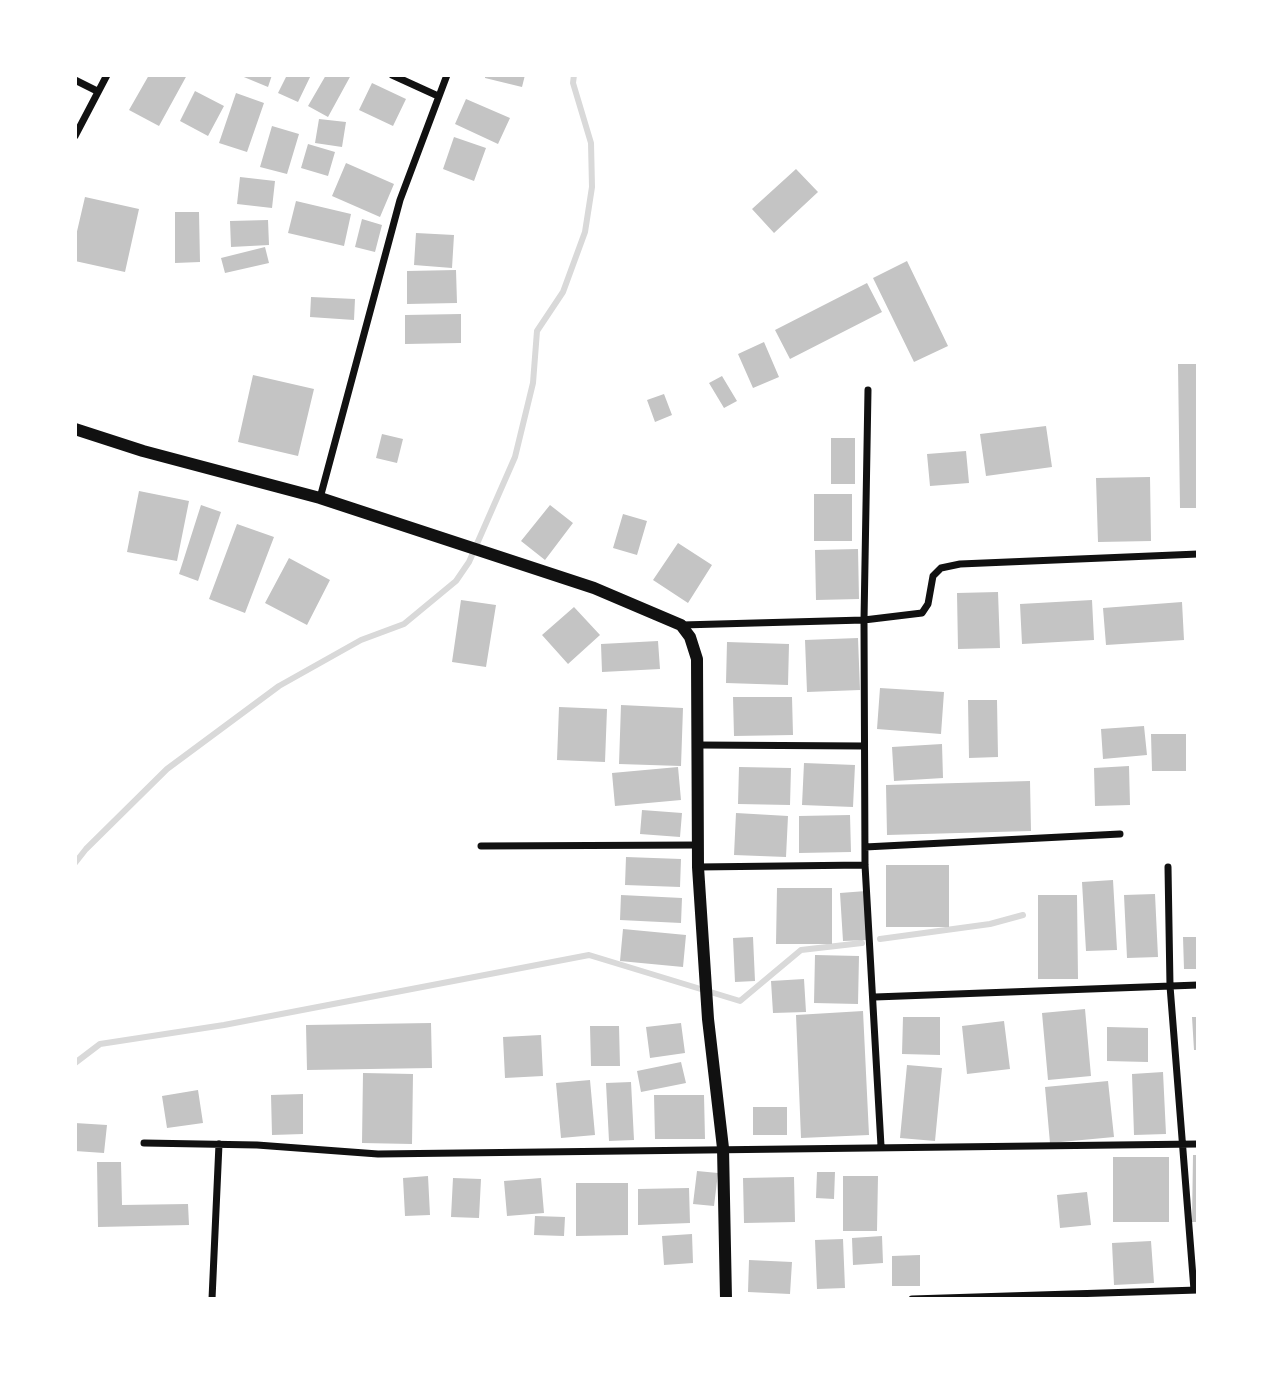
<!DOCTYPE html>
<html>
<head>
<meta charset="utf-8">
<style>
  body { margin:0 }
  #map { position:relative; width:1273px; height:1374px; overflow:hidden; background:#fff; font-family:"Roboto Condensed",sans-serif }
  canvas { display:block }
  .frame { position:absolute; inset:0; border:77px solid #fff; pointer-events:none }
</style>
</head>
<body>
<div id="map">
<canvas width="1273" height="1374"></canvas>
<div class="frame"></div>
</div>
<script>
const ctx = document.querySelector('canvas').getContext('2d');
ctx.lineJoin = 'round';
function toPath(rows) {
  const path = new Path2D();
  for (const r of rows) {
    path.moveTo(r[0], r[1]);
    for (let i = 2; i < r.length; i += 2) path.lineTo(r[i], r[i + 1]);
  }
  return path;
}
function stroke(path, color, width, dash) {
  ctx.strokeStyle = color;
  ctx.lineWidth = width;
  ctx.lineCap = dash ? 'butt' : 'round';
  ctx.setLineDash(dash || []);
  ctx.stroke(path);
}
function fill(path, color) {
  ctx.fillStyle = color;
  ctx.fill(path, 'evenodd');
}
stroke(toPath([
  [75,863,86,849,167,769,279,686,361,640,404,624,456,581,469,562,515,457,533,383,537,331,563,292,585,232,592,187,591,143,573,83,574,75],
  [880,939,990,924,1023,915],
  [75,1063,100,1044,224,1025,589,955,740,1001,801,950,862,943]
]), '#d9d9d9', 6);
fill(toPath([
  [149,75,187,75,159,126,129,110],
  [239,75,272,75,268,87],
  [287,75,311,75,298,102,278,93],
  [326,75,351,75,328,117,308,106],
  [485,75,525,75,522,87,485,78],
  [372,83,406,99,393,126,359,110],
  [195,91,224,106,208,136,180,121],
  [236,93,264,103,247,152,219,143],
  [466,99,510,118,498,144,455,124],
  [319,119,346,122,342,147,315,143],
  [272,126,299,134,287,174,260,167],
  [454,137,486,148,474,181,443,169],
  [308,144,335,152,328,176,301,168],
  [346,163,394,184,380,217,332,196],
  [796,169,818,192,774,233,752,209],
  [240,177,275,181,272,208,237,204],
  [85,197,139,209,125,272,75,261,75,240],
  [296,201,351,214,344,246,288,233],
  [175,212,199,212,200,262,175,263],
  [362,219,382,225,375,252,355,247],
  [268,220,269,245,231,247,230,221],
  [416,233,454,235,452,268,414,265],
  [265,247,269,263,225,273,221,258],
  [907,261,948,346,914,362,873,278],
  [456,270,457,303,407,304,407,271],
  [867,283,882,312,790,359,775,330],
  [311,297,355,299,354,320,310,317],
  [461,314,461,343,405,344,405,315],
  [764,342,779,377,753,388,738,354],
  [1178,364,1198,364,1198,508,1180,508],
  [253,375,314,389,298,456,238,442],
  [722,376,737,401,724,408,709,383],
  [664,394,672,415,655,422,647,400],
  [1046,426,1052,467,986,476,980,434],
  [382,434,403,439,397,463,376,458],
  [831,438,855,438,855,484,831,484],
  [966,451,969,483,930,486,927,454],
  [1150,477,1151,541,1098,542,1096,478],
  [139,491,189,501,177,561,127,552],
  [814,494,852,494,852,541,814,541],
  [201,505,221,512,198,581,179,574],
  [550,505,573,523,545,560,521,541],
  [623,514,647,521,637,555,613,548],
  [237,524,274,537,245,613,209,599],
  [678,543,712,565,688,603,653,580],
  [858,549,859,599,816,600,815,550],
  [289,558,330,580,307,625,265,603],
  [998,592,1000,648,958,649,957,593],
  [461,600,496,605,486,667,452,662],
  [1092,600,1094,640,1022,644,1020,604],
  [1182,602,1184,640,1106,645,1103,608],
  [574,607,600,635,568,664,542,635],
  [858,638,860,690,807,692,805,640],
  [658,641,660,669,602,672,601,644],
  [727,642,789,644,788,685,726,683],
  [880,688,944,692,941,734,877,729],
  [733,697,792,697,793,735,734,736],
  [968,700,997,700,998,757,969,758],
  [621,705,683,708,681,766,619,764],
  [559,707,607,709,605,762,557,760],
  [1144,726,1147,755,1103,759,1101,729],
  [1151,734,1186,734,1186,771,1152,771],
  [942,744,943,778,894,781,892,747],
  [804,763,855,765,853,807,802,805],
  [1129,766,1130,805,1095,806,1094,768],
  [678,767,681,800,615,806,612,773],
  [739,767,791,768,790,805,738,804],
  [1030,781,1031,831,887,835,886,785],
  [642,810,682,813,680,837,640,834],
  [736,813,788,816,786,857,734,855],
  [850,815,851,852,799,853,799,816],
  [626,857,681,859,680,887,625,885],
  [886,865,949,865,949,927,886,927],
  [1113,880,1117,950,1086,951,1082,882],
  [777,888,832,888,832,944,776,944],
  [866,891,869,940,843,941,840,893],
  [1155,894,1158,957,1127,958,1124,895],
  [621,895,682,898,681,923,620,920],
  [1038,895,1077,895,1078,979,1038,979],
  [623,929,686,935,683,967,620,961],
  [753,937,755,981,735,982,733,938],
  [1183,937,1198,937,1198,969,1184,969],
  [815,955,859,956,858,1004,814,1003],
  [804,979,806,1012,773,1013,771,981],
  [1085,1009,1091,1076,1048,1080,1042,1013],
  [863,1011,869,1135,801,1138,796,1015],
  [903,1017,940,1017,940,1055,902,1054],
  [1192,1017,1198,1017,1198,1050,1194,1050],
  [1004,1021,1010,1069,967,1074,962,1026],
  [431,1023,432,1068,307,1070,306,1025],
  [681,1023,685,1053,650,1058,646,1027],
  [590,1026,619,1026,620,1066,591,1066],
  [1107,1027,1148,1028,1148,1062,1107,1061],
  [541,1035,543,1076,505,1078,503,1037],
  [681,1062,686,1083,641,1092,637,1071],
  [907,1065,942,1068,935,1141,900,1138],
  [1163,1072,1166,1134,1134,1135,1132,1074],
  [363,1073,413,1074,412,1144,362,1143],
  [590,1080,595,1135,561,1138,556,1083],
  [1108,1081,1114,1137,1050,1143,1045,1087],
  [631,1082,634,1140,609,1141,606,1083],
  [198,1090,203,1123,167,1128,162,1096],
  [303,1094,303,1134,272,1135,271,1095],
  [654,1095,704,1095,705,1139,655,1139],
  [753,1107,787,1107,787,1135,753,1135],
  [75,1123,107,1125,104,1153,75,1151],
  [1193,1155,1198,1155,1198,1222,1192,1222],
  [1113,1157,1169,1157,1169,1222,1113,1222],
  [97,1162,121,1162,122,1205,188,1204,189,1225,98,1227],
  [697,1171,718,1173,714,1206,693,1204],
  [817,1172,835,1172,834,1199,816,1198],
  [428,1176,430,1215,405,1216,403,1178],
  [843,1176,878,1176,877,1231,843,1231],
  [794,1177,795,1222,744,1223,743,1178],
  [453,1178,481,1179,479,1218,451,1217],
  [541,1178,544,1213,507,1216,504,1181],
  [576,1183,628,1183,628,1235,576,1236],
  [689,1188,690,1223,638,1225,638,1189],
  [1087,1192,1091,1225,1060,1228,1057,1195],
  [535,1216,565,1217,564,1236,534,1235],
  [692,1234,693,1263,664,1265,662,1236],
  [882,1236,883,1263,853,1265,852,1238],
  [843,1239,845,1288,817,1289,815,1240],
  [1151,1241,1154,1283,1114,1285,1112,1243],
  [920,1255,920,1286,892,1286,892,1256],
  [749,1260,792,1262,790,1294,748,1292]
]), '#c4c4c4');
stroke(toPath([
  [392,75,438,96],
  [75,80,97,91],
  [75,136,107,75],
  [868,390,864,620,865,865,881,1146],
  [320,498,400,200,447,75],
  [682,625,864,620,922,613,928,604,933,576,941,568,960,564,1198,554],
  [698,745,864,746],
  [481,846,698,845],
  [865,847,1120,834],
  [698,867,865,865],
  [1168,867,1170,986,1194,1290],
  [875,997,1198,985],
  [144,1143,257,1145,378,1154,1198,1144],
  [212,1299,219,1144],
  [912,1299,1198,1290]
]), '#111', 7);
stroke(toPath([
  [75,429,143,451,320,498,594,588,681,625,690,637,697,659,698,867,708,1019,723,1148,726,1299]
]), '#111', 12);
</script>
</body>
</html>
